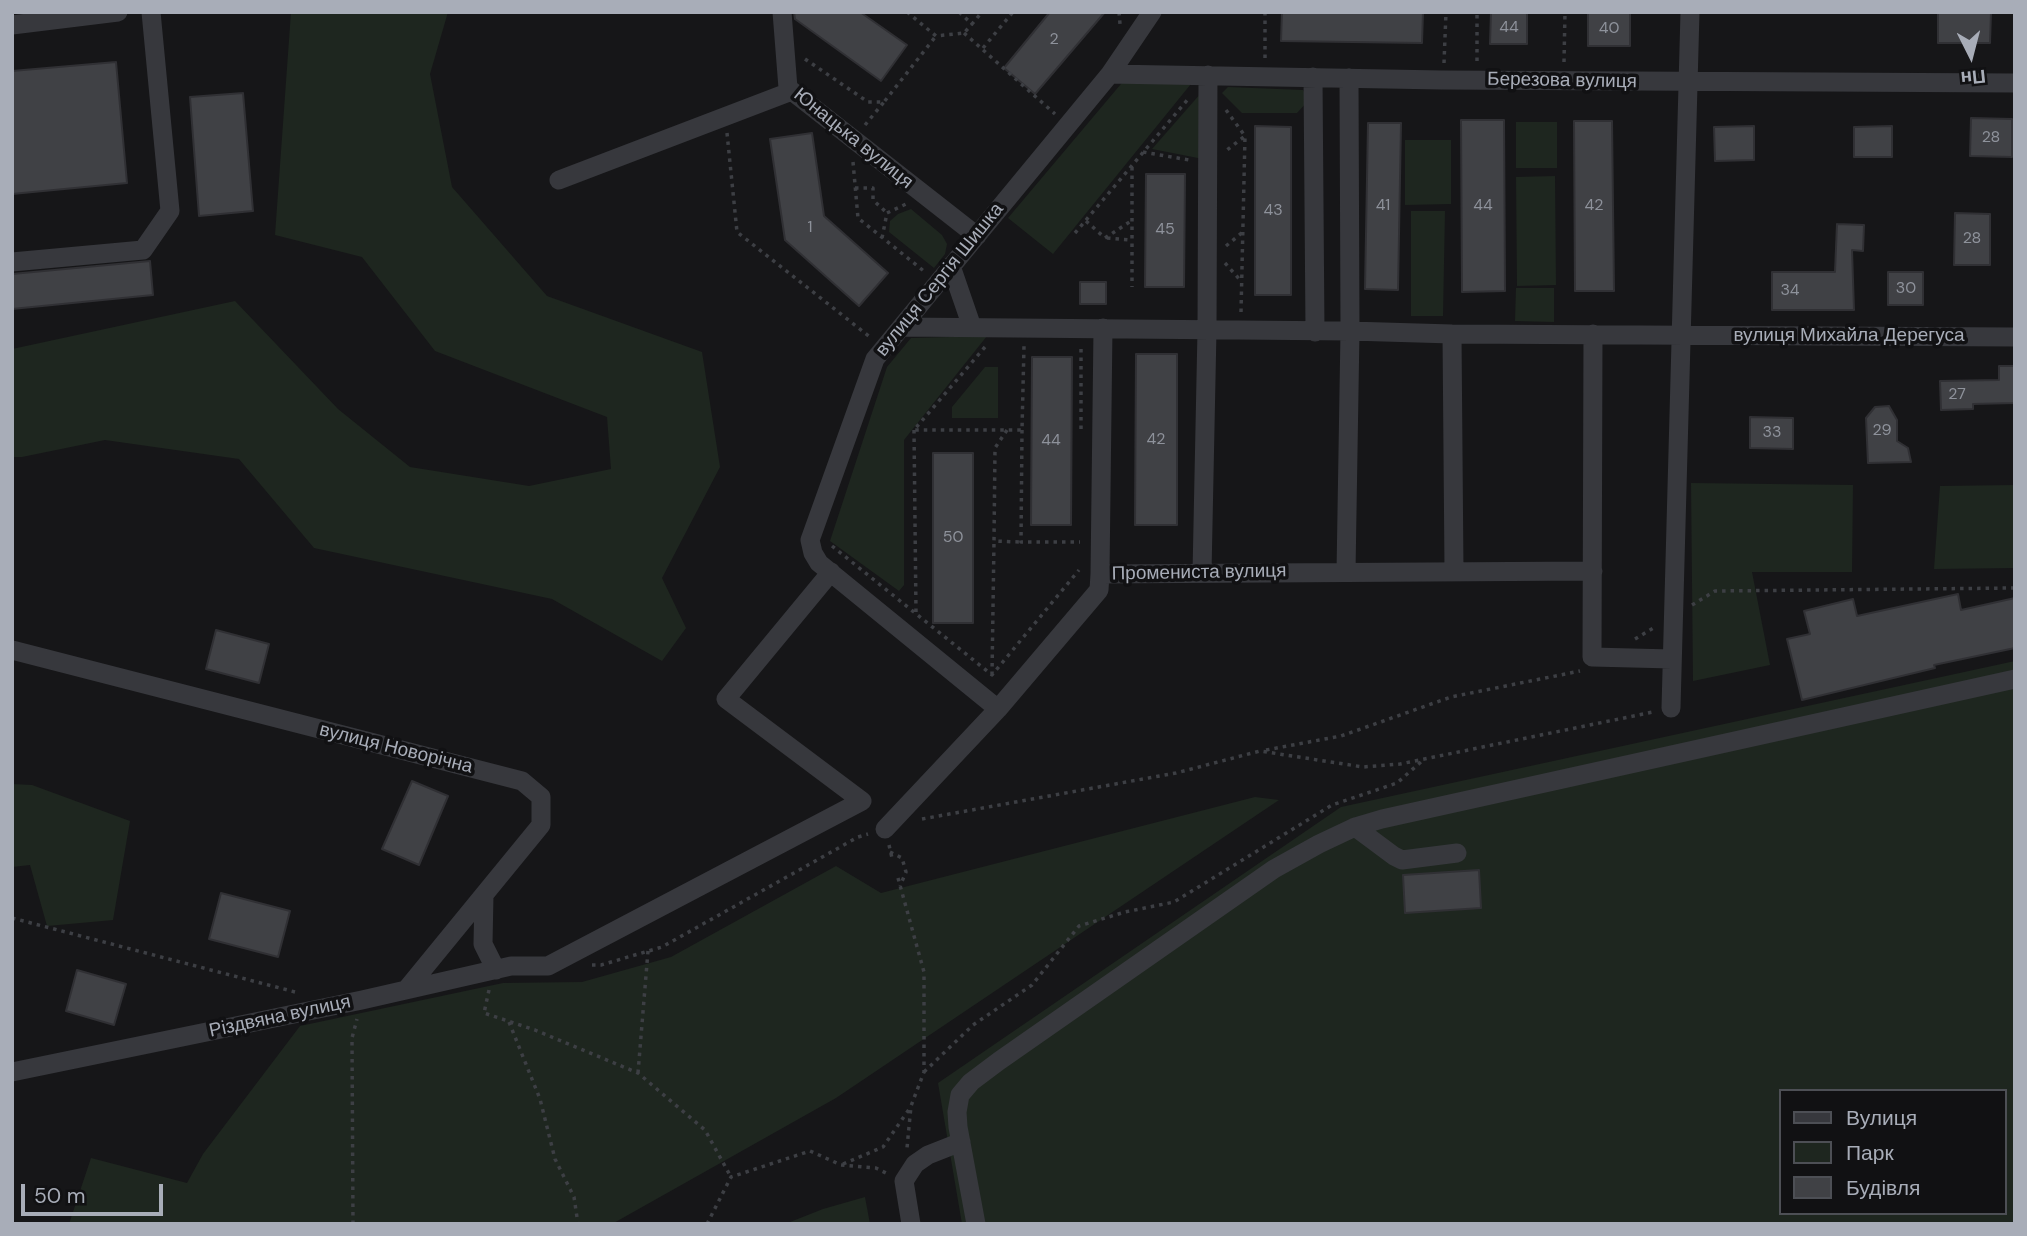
<!DOCTYPE html>
<html>
<head>
<meta charset="utf-8">
<style>
  body { margin:0 }
  #map { position:relative; width:2027px; height:1236px; overflow:hidden; background:#161618; font-family:"DM Sans",sans-serif }
  canvas { display:block }
  .frame { position:absolute; inset:0; border:14px solid #a8adb8; pointer-events:none }
  .legend { position:absolute; left:1779px; top:1089px; width:228px; height:126px; box-sizing:border-box; background:#111113; border:2px solid #4d4f55; margin:0; padding:9px 12px; list-style:none; font-size:21px; color:#a8adb8 }
  .legend li { display:flex; align-items:center; gap:14px; height:35px }
  .legend b { width:35px; border:2px solid #4d4f55 }
  .north { position:absolute; left:1936px; top:21px; width:70px; height:70px; -webkit-text-stroke:5px #111113; paint-order:stroke; rotate:174deg; font-size:19px; font-weight:700; line-height:28px; text-align:center; color:#a8adb8 }
  .north::after { content:''; display:block; margin:auto; width:24px; height:32px; background:#a8adb8; clip-path:polygon(50% 0,100% 100%,50% 72%,0 100%) }
  .scale { position:absolute; left:21px; top:1184px; width:142px; height:32px; box-sizing:border-box; border:4px solid #a8adb8; border-top:0; padding-left:9px; font-size:21px; line-height:24px; white-space:nowrap; color:#a8adb8; -webkit-text-stroke:5px #111113; paint-order:stroke }
</style>
</head>
<body>
<div id="map">
<canvas width="2027" height="1236"></canvas>
<div class="frame"></div>
<ul class="legend">
<li><b style="height:9px;background:#37383d"></b>Вулиця</li>
<li><b style="height:19px;background:#1e261f"></b>Парк</li>
<li><b style="height:19px;background:#404145"></b>Будівля</li>
</ul>
<div class="north">Пн</div>
<div class="scale">50 m</div>
</div>
<script>
const ctx = document.querySelector('canvas').getContext('2d');
ctx.lineJoin = 'round';
function fill(path, color) {
  ctx.fillStyle = color;
  ctx.fill(path, 'evenodd');
}
function toPath(rows) {
  const path = new Path2D();
  for (const r of rows) {
    path.moveTo(r[0], r[1]);
    for (let i = 2; i < r.length; i += 2) path.lineTo(r[i], r[i + 1]);
  }
  return path;
}
function stroke(path, color, width, dash) {
  ctx.strokeStyle = color;
  ctx.lineWidth = width;
  ctx.lineCap = dash ? 'butt' : 'round';
  ctx.setLineDash(dash || []);
  ctx.stroke(path);
}
function label(font, color, halo, rows, align = 'center') {
  ctx.font = font + ' "DM Sans",sans-serif';
  ctx.lineWidth = 7;
  ctx.setLineDash([]);
  ctx.textBaseline = 'middle';
  ctx.strokeStyle = halo;
  ctx.fillStyle = color;
  for (const [text, x, y, turn = 0] of rows) {
    ctx.save();
    ctx.translate(x, y);
    ctx.rotate((+turn || 0) * Math.PI / 180);
    ctx.textAlign = isNaN(turn) ? turn : align;
    if (halo) ctx.strokeText(text, 0, 0);
    ctx.fillText(text, 0, 0);
    ctx.restore();
  }
}
fill(toPath([
  [291,12,448,12,430,74,452,187,547,296,702,352,720,467,662,578,686,628,662,661,552,599,314,548,239,459,105,440,22,457,12,457,12,349,235,301,338,409,410,467,529,486,611,469,607,417,435,351,362,257,275,235],
  [1126,78,1195,79,1053,254,1008,218],
  [1228,87,1303,90,1309,100,1297,113,1242,113,1222,93],
  [1201,93,1203,159,1152,149],
  [1516,122,1557,122,1557,168,1516,168],
  [1405,140,1451,140,1451,204,1405,205],
  [1555,176,1556,285,1517,286,1516,177],
  [911,209,942,235,947,244,945,254,934,268,889,232,890,221,898,214],
  [1411,211,1445,211,1443,316,1411,316],
  [1516,288,1554,288,1554,322,1515,321],
  [987,336,904,440,904,585,899,591,830,541,887,367,911,338],
  [985,367,998,367,998,418,952,418,952,407],
  [1691,483,1853,485,1852,572,1752,572,1770,665,1693,681],
  [2015,485,2015,568,1934,569,1940,486],
  [2015,661,2015,1224,962,1224,938,1083,1341,807],
  [1780,1091,2004,1091,2004,1213,1780,1213],
  [12,784,32,785,130,821,113,920,47,926,30,865,12,867],
  [1255,797,1279,800,836,1098,612,1224,69,1224,91,1158,187,1183,203,1154,300,1026,503,983,582,982,671,957,836,866,881,893],
  [865,1197,870,1224,785,1224,823,1209]
]), '#1e261f');
const building = toPath([
  [794,12,860,12,907,45,881,81,795,19,794,12],
  [1050,12,1105,12,1035,94,1004,68,1050,12],
  [1282,12,1423,12,1422,43,1281,41,1282,12],
  [1491,12,1527,12,1527,44,1490,44,1491,12],
  [1588,12,1630,12,1630,46,1588,46,1588,12],
  [1938,12,1991,12,1990,43,1938,43,1938,12],
  [116,62,127,183,12,194,12,71,116,62],
  [243,93,253,211,199,216,190,97,243,93],
  [1971,118,2012,119,2012,157,1970,156,1971,118],
  [1461,120,1504,120,1505,291,1462,292,1461,120],
  [1574,121,1612,121,1614,291,1575,291,1574,121],
  [1368,123,1401,123,1398,290,1365,289,1368,123],
  [1255,126,1291,127,1291,295,1255,295,1255,126],
  [1754,126,1754,160,1715,161,1714,127,1754,126],
  [1892,126,1892,157,1854,157,1854,127,1892,126],
  [812,133,824,216,888,273,859,306,785,240,770,139,812,133],
  [1146,174,1185,174,1184,287,1145,287,1146,174],
  [1955,213,1990,214,1990,265,1954,265,1955,213],
  [1837,224,1864,225,1863,251,1852,250,1854,310,1772,310,1772,272,1835,272,1837,224],
  [150,261,153,295,12,309,12,274,150,261],
  [1888,272,1923,272,1923,305,1888,305,1888,272],
  [1080,282,1106,282,1106,304,1080,304,1080,282],
  [1136,354,1177,354,1177,525,1135,525,1136,354],
  [1032,357,1072,357,1071,525,1031,525,1032,357],
  [1999,366,2015,366,2015,403,1973,404,1973,409,1941,410,1940,381,1999,380,1999,366],
  [1889,406,1897,420,1897,441,1908,448,1911,462,1868,463,1866,418,1875,407,1889,406],
  [1750,417,1793,418,1793,449,1750,448,1750,417],
  [933,453,973,453,973,623,933,623,933,453],
  [1958,594,1961,610,2015,598,2015,648,1934,665,1935,668,1802,700,1787,639,1810,634,1804,611,1853,599,1857,616,1958,594],
  [216,630,269,644,259,683,206,669,216,630],
  [412,781,448,796,419,865,382,849,412,781],
  [1479,870,1481,908,1405,913,1403,875,1479,870],
  [221,893,290,911,278,957,209,939,221,893],
  [77,970,126,984,114,1025,66,1011,77,970]
]);
fill(building, '#404145');
stroke(building, '#303034', 2);
stroke(toPath([
  [907,12,936,36,964,33,972,24],
  [959,12,972,24,982,12],
  [1119,12,1120,24],
  [1265,12,1265,59],
  [964,33,1055,114],
  [983,48,1013,12],
  [805,59,868,102,884,102,936,36],
  [1477,61,1477,12],
  [1564,62,1565,12],
  [1444,63,1446,12],
  [1226,110,1245,136,1227,150],
  [865,125,884,102],
  [727,133,737,232,870,337],
  [1143,152,1189,160],
  [853,162,858,218,925,272],
  [1132,167,1132,287],
  [855,188,873,188,873,200,887,213],
  [1086,221,1105,238,1131,221],
  [1075,233,1189,98],
  [882,238,887,213,906,204],
  [1107,238,1131,240],
  [1226,246,1244,231],
  [1225,263,1241,281],
  [1241,312,1245,136],
  [985,347,914,430,1022,430,1024,346],
  [1081,429,1081,346],
  [914,430,916,613],
  [1007,430,995,448,994,541,1020,542],
  [1022,430,1021,542,1080,542],
  [832,546,992,675,1079,570],
  [1692,605,1715,591,2015,588],
  [1635,639,1655,627],
  [992,675,994,541],
  [1266,750,1341,736,1451,697,1580,671],
  [922,819,1176,773,1260,751,1363,767,1400,764,1653,712],
  [889,845,892,858],
  [890,852,902,858,906,872,900,886],
  [898,878,924,972,924,1072,911,1106,907,1148],
  [12,918,299,993],
  [592,965,601,965,662,947,858,837,868,834],
  [489,990,484,1013,535,1030,638,1073,705,1130,731,1177],
  [509,1022,540,1099,555,1159,574,1197,578,1224],
  [924,1072,973,1025,1032,985,1079,926,1125,912,1174,902,1332,805,1397,783,1422,761],
  [638,1073,648,951],
  [843,1164,883,1147,910,1108],
  [353,1224,352,1038,357,1019],
  [707,1224,731,1177,810,1151,841,1165,876,1168,888,1174]
]), '#3d3f44', 3.5, [3.5, 5]);
stroke(toPath([
  [782,12,788,88,977,236],
  [12,25,118,12],
  [1110,74,1442,80,2015,83],
  [1313,77,1315,332],
  [559,180,792,91],
  [12,262,143,250,170,211,151,12],
  [951,266,972,327],
  [902,327,1350,331,1452,334,2015,337],
  [1452,334,1454,571],
  [1593,334,1592,657,1672,659],
  [1346,572,1350,331,1349,78],
  [1202,573,1207,330,1208,75],
  [1100,574,1103,328],
  [12,650,522,781,541,797,541,825,406,990],
  [1671,708,1690,12],
  [998,709,819,563,813,553,810,540,875,359,1110,74,1152,12],
  [1355,827,1394,856,1402,860,1457,853],
  [885,829,998,709,1099,590,1100,574,1593,571],
  [484,895,483,944,496,970],
  [12,1072,362,1000,511,966,548,966,862,801,726,699,831,572],
  [911,1224,904,1181,915,1164,928,1155,961,1142],
  [976,1224,958,1127,957,1112,960,1095,971,1082,999,1061,1274,869,1319,844,1355,827,1382,819,2015,679]
]), '#37383d', 19);
label('16px', '#8e929b', null, [
  ["44",1509,28],
  ["40",1609,29],
  ["2",1054,40],
  ["28",1991,138],
  ["41",1383,206],
  ["44",1483,206],
  ["42",1594,206],
  ["43",1273,211],
  ["1",810,228],
  ["45",1165,230],
  ["28",1972,239],
  ["30",1906,289],
  ["34",1790,291],
  ["27",1957,395],
  ["29",1882,431],
  ["33",1772,433],
  ["42",1156,440],
  ["44",1051,441],
  ["50",953,538]
]);
label('19px', '#a8adb8', '#111113', [
  ["Березова вулиця",1562,81,1],
  ["Юнацька вулиця",853,139,39],
  ["вулиця Сергія Шишка",940,280,-51],
  ["вулиця Михайла Дерегуса",1849,336],
  ["Промениста вулиця",1199,573,-1],
  ["вулиця Новорічна",396,749,14],
  ["Різдвяна вулиця",280,1017,-12]
]);
</script>
</body>
</html>
